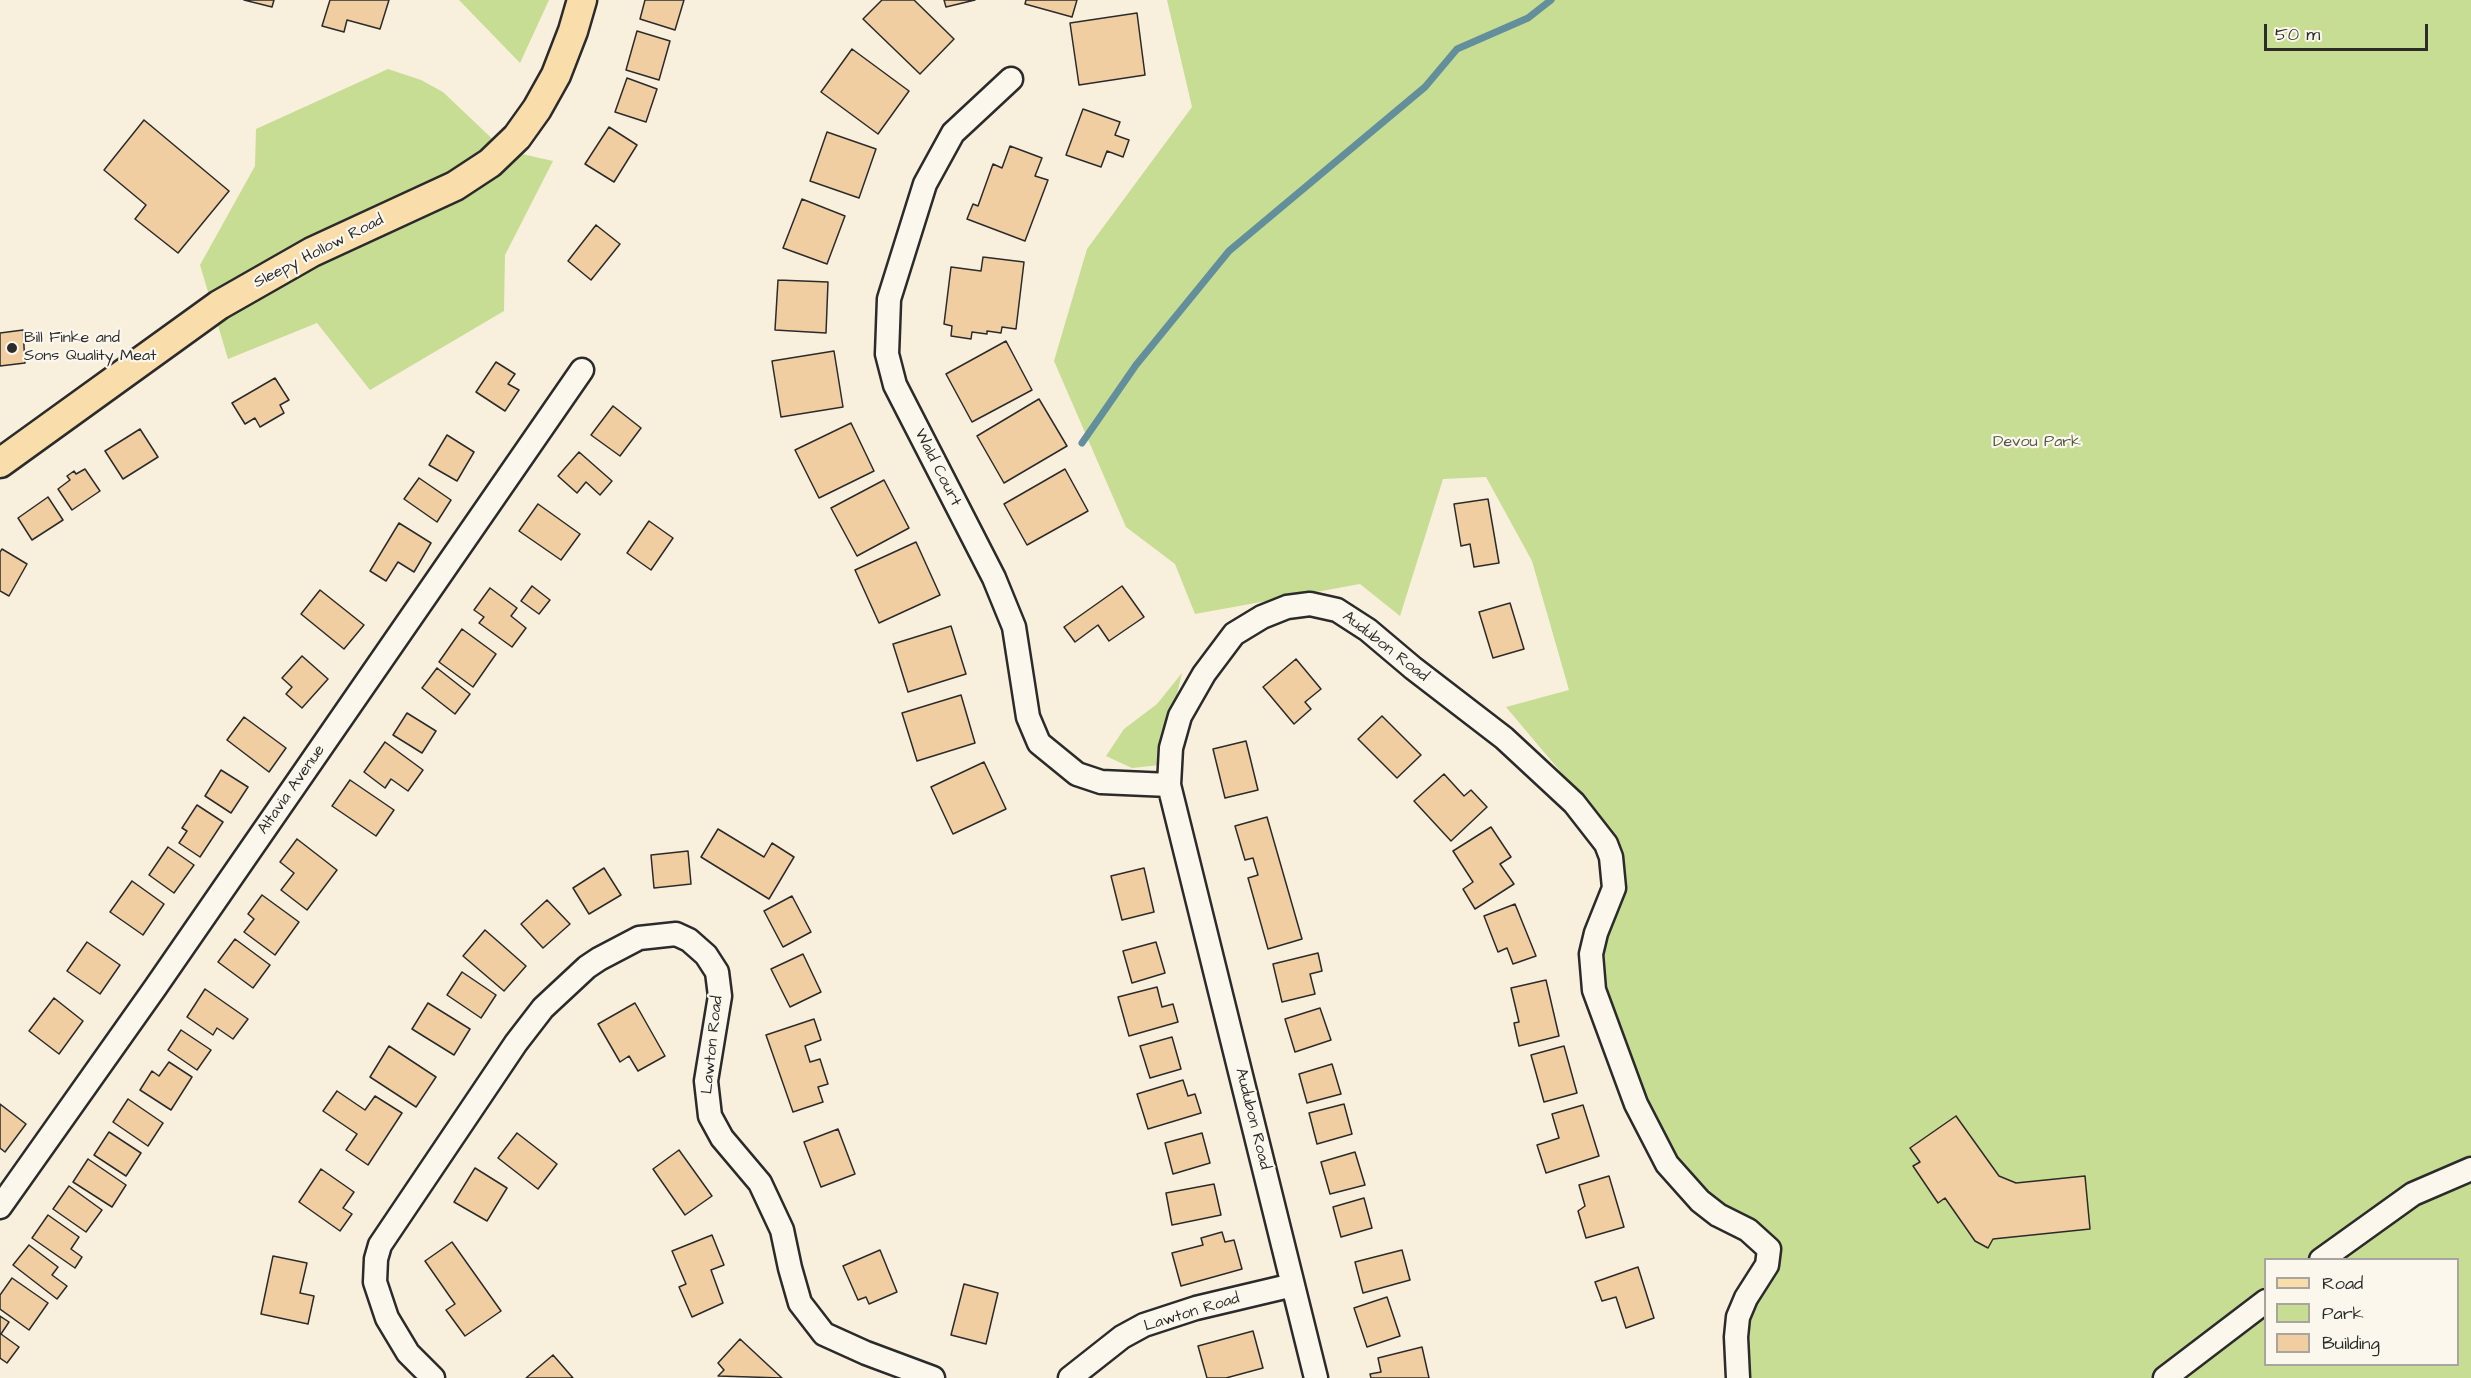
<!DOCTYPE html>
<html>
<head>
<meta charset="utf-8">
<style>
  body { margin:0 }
  #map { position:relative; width:2471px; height:1378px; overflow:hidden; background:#f9efdd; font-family:"Architects Daughter",sans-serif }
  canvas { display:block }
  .legend { position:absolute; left:2264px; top:1258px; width:195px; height:108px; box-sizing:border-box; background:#fbf7ec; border:2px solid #a8a59f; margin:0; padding:8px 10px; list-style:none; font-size:18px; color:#2b2b2b }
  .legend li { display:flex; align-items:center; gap:12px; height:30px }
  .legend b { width:30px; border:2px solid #a8a59f }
  .scale { position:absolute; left:2264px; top:24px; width:164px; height:27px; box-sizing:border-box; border:3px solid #2b2b2b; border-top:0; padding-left:8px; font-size:18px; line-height:21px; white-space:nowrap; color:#2b2b2b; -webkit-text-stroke:4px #fbf7ec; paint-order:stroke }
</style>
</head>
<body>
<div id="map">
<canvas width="2471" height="1378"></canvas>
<ul class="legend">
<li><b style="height:8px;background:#f9deab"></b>Road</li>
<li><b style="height:16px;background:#c6dd93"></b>Park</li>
<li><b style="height:16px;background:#f0cea1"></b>Building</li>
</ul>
<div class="scale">50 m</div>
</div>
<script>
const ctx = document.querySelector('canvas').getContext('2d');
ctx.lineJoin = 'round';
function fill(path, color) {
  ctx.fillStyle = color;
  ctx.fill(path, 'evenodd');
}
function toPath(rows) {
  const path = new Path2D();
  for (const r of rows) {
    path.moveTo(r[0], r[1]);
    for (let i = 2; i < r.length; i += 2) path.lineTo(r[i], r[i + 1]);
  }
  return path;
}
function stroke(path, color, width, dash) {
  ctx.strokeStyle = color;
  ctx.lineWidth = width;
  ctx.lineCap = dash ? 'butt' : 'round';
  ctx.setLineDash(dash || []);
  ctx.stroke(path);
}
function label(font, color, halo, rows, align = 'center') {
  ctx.font = font + ' "Architects Daughter",sans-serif';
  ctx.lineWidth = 4.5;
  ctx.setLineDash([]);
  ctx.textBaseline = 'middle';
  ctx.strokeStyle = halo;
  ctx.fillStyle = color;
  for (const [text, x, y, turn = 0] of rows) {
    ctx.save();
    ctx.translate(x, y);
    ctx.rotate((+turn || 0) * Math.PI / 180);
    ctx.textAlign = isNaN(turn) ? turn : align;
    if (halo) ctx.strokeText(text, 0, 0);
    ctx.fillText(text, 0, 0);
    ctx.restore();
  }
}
fill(toPath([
  [459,0,549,0,520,63],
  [1167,0,2471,0,2471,1378,1738,1378,1736,1337,1769,1249,1667,1164,1594,990,1614,887,1613,834,1506,707,1569,690,1532,561,1486,477,1443,479,1400,616,1360,584,1195,614,1175,564,1126,527,1054,361,1087,249,1192,107],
  [2266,1260,2458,1260,2458,1364,2266,1364],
  [388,69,421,80,443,92,504,150,553,161,505,255,504,311,370,390,317,323,228,359,200,265,255,166,256,129],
  [1182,673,1160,765,1132,768,1106,756,1124,729,1157,704]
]), '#c6dd93');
stroke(toPath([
  [1082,443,1136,365,1229,251,1425,87,1457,49,1528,18,1551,0]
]), '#628f9b', 7);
const building = toPath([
  [244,0,274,0,272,7,244,0],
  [330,0,389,0,380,29,347,20,344,32,322,26,330,0],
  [645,0,684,0,675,30,640,19,645,0],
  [882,0,914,0,954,39,920,74,863,19,882,0],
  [944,0,975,0,946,7,944,0],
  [1026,0,1077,0,1072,17,1025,4,1026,0],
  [1137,13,1145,75,1079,85,1070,23,1137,13],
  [637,31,670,41,659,80,626,70,637,31],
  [852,49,909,91,878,134,821,92,852,49],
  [627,78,657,89,646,122,615,112,627,78],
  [1083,109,1120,122,1115,135,1129,140,1123,157,1107,151,1101,167,1066,155,1083,109],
  [144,120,229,191,178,253,135,219,146,205,104,170,144,120],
  [609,127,637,145,614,182,585,164,609,127],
  [827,132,876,149,859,198,810,181,827,132],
  [1010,146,1042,158,1035,176,1048,180,1025,241,967,219,973,204,978,206,993,164,1002,168,1010,146],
  [802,199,845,216,827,264,783,248,802,199],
  [596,225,620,244,591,280,568,261,596,225],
  [983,257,1024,262,1016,329,1002,327,1001,333,987,331,987,334,972,332,971,339,951,336,952,326,944,324,951,267,981,271,983,257],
  [778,280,828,282,826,333,775,330,778,280],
  [23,330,25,363,0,366,0,333,23,330],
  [1006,341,1032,390,972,422,946,374,1006,341],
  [834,351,843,407,781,417,772,361,834,351],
  [496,362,515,374,508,384,519,390,505,411,476,392,496,362],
  [275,378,289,400,280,405,284,413,260,427,255,418,245,424,232,403,275,378],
  [1039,399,1067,446,1004,483,977,436,1039,399],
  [613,406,641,428,620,456,591,435,613,406],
  [851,423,874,471,819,498,795,450,851,423],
  [140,429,158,457,123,479,105,451,140,429],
  [447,435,474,452,457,481,429,465,447,435],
  [579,452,612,481,600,495,586,482,577,493,558,476,579,452],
  [85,469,100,491,72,510,58,489,70,480,67,476,74,471,76,474,85,469],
  [1065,469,1088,511,1027,545,1004,504,1065,469],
  [419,478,451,500,437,522,404,499,419,478],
  [884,480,909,528,857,556,831,508,884,480],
  [48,497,63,520,32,540,18,518,48,497],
  [1488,499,1499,563,1474,567,1470,544,1461,546,1454,504,1488,499],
  [538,504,580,534,561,560,519,531,538,504],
  [649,521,673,538,651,570,627,553,649,521],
  [399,523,431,543,414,572,398,562,386,581,370,571,399,523],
  [916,542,940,595,879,623,855,570,916,542],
  [2,549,27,564,9,596,0,591,0,552,2,549],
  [532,586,550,600,539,614,521,601,532,586],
  [1122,586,1144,617,1109,641,1098,625,1075,642,1064,627,1122,586],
  [490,588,517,608,511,616,526,628,512,647,479,623,484,617,474,610,490,588],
  [320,590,364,625,344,649,301,614,320,590],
  [1510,603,1524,649,1493,658,1479,612,1510,603],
  [951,626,966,674,908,692,893,644,951,626],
  [462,629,496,654,473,687,439,662,462,629],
  [302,656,328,679,302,708,286,694,292,687,282,678,302,656],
  [1296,659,1321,689,1305,702,1311,709,1294,724,1263,687,1296,659],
  [437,668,470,694,455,714,422,688,437,668],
  [961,695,975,743,917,761,902,713,961,695],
  [407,713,436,731,422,753,393,735,407,713],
  [1382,716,1421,755,1397,778,1358,739,1382,716],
  [244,717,286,748,269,772,227,740,244,717],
  [1246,741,1258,790,1225,798,1213,749,1246,741],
  [385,742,423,770,408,791,391,779,385,788,364,772,385,742],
  [984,762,1006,809,953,834,931,787,984,762],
  [221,770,248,787,231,813,205,796,221,770],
  [1444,774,1464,796,1471,790,1487,807,1451,841,1414,801,1444,774],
  [350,780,394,810,376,836,332,806,350,780],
  [197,805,223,822,200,857,179,843,187,831,182,828,197,805],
  [1267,817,1302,939,1268,949,1248,878,1258,875,1253,858,1245,860,1235,826,1267,817],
  [1491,827,1511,857,1500,864,1514,884,1475,909,1463,889,1473,882,1453,851,1491,827],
  [718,829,764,857,772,843,794,857,769,899,701,857,718,829],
  [297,839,337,870,307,910,281,890,294,873,280,862,297,839],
  [168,847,194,865,174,893,149,875,168,847],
  [688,851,691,884,654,888,651,855,688,851],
  [604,868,621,895,589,914,573,888,604,868],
  [1144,868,1154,912,1122,920,1111,876,1144,868],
  [132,881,164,904,143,935,110,912,132,881],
  [262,895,299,922,275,955,244,932,254,919,248,914,262,895],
  [792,896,811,932,783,947,764,911,792,896],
  [547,900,570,924,543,948,521,924,547,900],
  [1515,904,1536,956,1513,964,1507,948,1498,952,1484,916,1515,904],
  [485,930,526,966,504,991,463,956,485,930],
  [235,939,270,965,253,988,218,962,235,939],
  [87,942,120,965,100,994,67,971,87,942],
  [1156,942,1165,973,1132,983,1123,951,1156,942],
  [1318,953,1322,971,1310,974,1315,994,1282,1002,1273,964,1318,953],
  [803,954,821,992,790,1007,771,969,803,954],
  [462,972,496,995,481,1018,447,995,462,972],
  [1546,980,1559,1036,1519,1046,1514,1023,1519,1022,1511,988,1546,980],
  [1157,987,1162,1007,1173,1004,1178,1022,1129,1036,1118,997,1157,987],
  [205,989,248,1019,233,1039,217,1028,213,1035,187,1017,205,989],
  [54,998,83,1021,59,1054,29,1031,54,998],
  [428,1003,470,1029,454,1055,412,1029,428,1003],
  [635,1003,665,1056,638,1071,629,1056,620,1062,598,1024,635,1003],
  [1320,1008,1331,1040,1295,1052,1285,1019,1320,1008],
  [814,1019,821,1040,805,1046,810,1062,820,1059,828,1084,818,1087,823,1102,793,1112,766,1035,814,1019],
  [181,1030,211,1050,197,1070,168,1050,181,1030],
  [1172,1037,1181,1069,1150,1078,1140,1046,1172,1037],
  [389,1046,436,1077,416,1107,370,1077,389,1046],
  [1564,1046,1577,1093,1544,1102,1531,1055,1564,1046],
  [169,1062,192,1077,171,1110,140,1090,152,1071,159,1076,169,1062],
  [1332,1064,1341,1094,1307,1103,1299,1074,1332,1064],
  [1183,1080,1188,1096,1195,1094,1201,1113,1148,1129,1137,1094,1183,1080],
  [337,1091,365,1110,375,1096,402,1113,368,1165,346,1150,357,1134,323,1111,337,1091],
  [128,1099,163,1123,148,1146,113,1122,128,1099],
  [0,1104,26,1124,5,1152,0,1148,0,1104],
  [1344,1104,1352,1134,1317,1144,1309,1113,1344,1104],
  [1583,1105,1599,1156,1546,1173,1537,1145,1559,1138,1552,1114,1583,1105],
  [1956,1116,1999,1176,2016,1183,2085,1176,2090,1229,1993,1239,1988,1248,1975,1241,1945,1198,1938,1203,1913,1166,1920,1162,1910,1148,1956,1116],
  [838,1129,855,1174,821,1187,804,1142,838,1129],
  [109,1132,141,1153,126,1176,94,1155,109,1132],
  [517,1133,557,1164,538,1189,498,1158,517,1133],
  [1202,1133,1210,1163,1173,1174,1165,1143,1202,1133],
  [679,1150,712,1196,685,1215,653,1169,679,1150],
  [1355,1152,1365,1185,1330,1194,1321,1162,1355,1152],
  [88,1159,126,1185,112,1207,73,1182,88,1159],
  [475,1168,507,1188,487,1221,454,1202,475,1168],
  [321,1169,354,1192,343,1208,352,1214,340,1231,299,1202,321,1169],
  [1609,1176,1624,1227,1586,1238,1578,1211,1585,1206,1579,1185,1609,1176],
  [1214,1184,1221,1215,1172,1225,1166,1193,1214,1184],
  [69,1186,102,1210,86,1232,53,1209,69,1186],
  [1364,1198,1372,1228,1341,1237,1333,1207,1364,1198],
  [48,1215,79,1237,71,1249,82,1257,75,1268,32,1238,48,1215],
  [1222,1232,1225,1242,1234,1240,1242,1269,1181,1286,1172,1253,1203,1245,1201,1238,1222,1232],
  [712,1235,724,1265,711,1270,723,1303,692,1317,679,1287,686,1284,672,1251,712,1235],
  [452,1242,501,1311,465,1336,446,1310,455,1304,425,1261,452,1242],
  [29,1245,58,1267,52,1275,67,1286,57,1299,13,1265,29,1245],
  [880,1250,897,1292,869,1304,866,1297,858,1300,843,1266,880,1250],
  [1402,1250,1410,1280,1363,1293,1355,1262,1402,1250],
  [273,1256,307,1263,300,1293,314,1296,308,1324,261,1314,273,1256],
  [1638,1267,1654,1318,1626,1328,1616,1297,1602,1301,1595,1282,1638,1267],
  [12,1278,48,1303,29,1330,0,1309,0,1295,12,1278],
  [964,1284,998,1293,986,1344,951,1335,964,1284],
  [1387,1297,1400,1336,1367,1347,1354,1308,1387,1297],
  [0,1316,9,1322,1,1334,19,1347,7,1363,0,1358,0,1316],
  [1253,1331,1263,1368,1226,1378,1207,1378,1198,1346,1253,1331],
  [740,1339,782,1378,718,1376,724,1370,718,1363,740,1339],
  [1422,1347,1429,1378,1371,1378,1370,1374,1381,1372,1378,1358,1422,1347],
  [553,1355,573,1378,526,1378,553,1355]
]);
fill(building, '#f0cea1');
stroke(building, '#2b2b2b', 1.5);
const minor = toPath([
  [1011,79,953,133,925,184,889,299,887,354,895,385,994,578,1014,627,1028,717,1039,743,1077,774,1101,782,1169,785],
  [0,1207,155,988,582,370],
  [2321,1260,2413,1194,2471,1169],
  [433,1378,408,1353,387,1318,375,1282,376,1259,380,1245,516,1043,543,1008,587,967,599,959,639,938,676,934,689,940,706,955,717,972,720,996,706,1081,710,1116,722,1138,760,1183,782,1230,790,1268,800,1303,824,1334,866,1353,933,1378],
  [1070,1378,1122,1337,1144,1325,1196,1308,1293,1285],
  [1316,1378,1169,785,1171,748,1180,716,1204,674,1234,634,1262,617,1287,607,1310,604,1337,610,1368,630,1413,668,1504,738,1574,803,1606,844,1611,857,1614,888,1596,933,1591,954,1594,990,1636,1104,1667,1164,1700,1201,1718,1215,1748,1230,1769,1249,1767,1265,1746,1298,1738,1317,1736,1337,1738,1378],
  [2165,1378,2266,1301]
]);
const major = toPath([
  [0,463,219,305,312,252,455,186,490,163,517,137,537,109,556,75,573,31,582,0]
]);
stroke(minor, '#2b2b2b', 27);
stroke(major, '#2b2b2b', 33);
stroke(minor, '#fbf7ec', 22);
stroke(major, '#f9deab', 28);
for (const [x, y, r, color] of [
  [12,348,6,"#2b2b2b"]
]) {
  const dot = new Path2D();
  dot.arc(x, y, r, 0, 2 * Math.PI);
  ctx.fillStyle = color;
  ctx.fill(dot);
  stroke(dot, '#fbf7ec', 2);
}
label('16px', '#2b2b2b', '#fbf7ec', [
  ["Sleepy Hollow Road",319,252,-27],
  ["Wald Court",937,468,63],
  ["Audubon Road",1385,647,38],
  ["Altavia Avenue",292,790,-55],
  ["Lawton Road",713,1045,-84],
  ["Audubon Road",1252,1119,76],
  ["Lawton Road",1192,1313,-17]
]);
label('16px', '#2b2b2b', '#fbf7ec', [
  ["Bill Finke and",24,339],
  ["Sons Quality Meat",24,357]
], 'left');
label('16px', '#525845', '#fbf7ec', [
  ["Devou Park",2037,443]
]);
</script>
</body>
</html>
